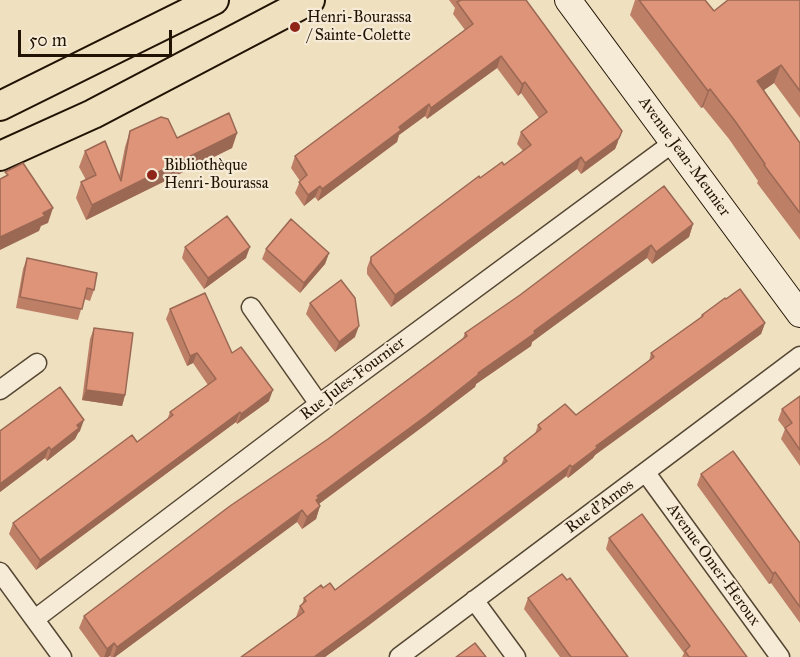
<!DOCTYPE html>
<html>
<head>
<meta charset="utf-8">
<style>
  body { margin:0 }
  #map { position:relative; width:800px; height:657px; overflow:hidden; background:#efe0c0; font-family:"IM FELL Great Primer",serif }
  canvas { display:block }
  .scale { position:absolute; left:18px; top:30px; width:154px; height:27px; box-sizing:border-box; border:3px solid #211303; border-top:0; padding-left:8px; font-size:18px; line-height:21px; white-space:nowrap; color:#211303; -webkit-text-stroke:4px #f5ebd6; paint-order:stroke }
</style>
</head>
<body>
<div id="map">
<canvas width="800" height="657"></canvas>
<div class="scale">50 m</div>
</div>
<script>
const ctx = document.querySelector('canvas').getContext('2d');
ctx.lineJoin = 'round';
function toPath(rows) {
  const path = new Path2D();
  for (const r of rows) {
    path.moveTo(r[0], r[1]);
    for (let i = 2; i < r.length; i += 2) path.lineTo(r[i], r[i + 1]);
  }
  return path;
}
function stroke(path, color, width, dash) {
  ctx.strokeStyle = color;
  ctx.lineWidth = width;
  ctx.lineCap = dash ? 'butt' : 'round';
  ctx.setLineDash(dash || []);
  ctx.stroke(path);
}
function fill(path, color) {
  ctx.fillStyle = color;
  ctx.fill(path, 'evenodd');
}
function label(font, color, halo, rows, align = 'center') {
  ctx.font = font + ' "IM FELL Great Primer",serif';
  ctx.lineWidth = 4.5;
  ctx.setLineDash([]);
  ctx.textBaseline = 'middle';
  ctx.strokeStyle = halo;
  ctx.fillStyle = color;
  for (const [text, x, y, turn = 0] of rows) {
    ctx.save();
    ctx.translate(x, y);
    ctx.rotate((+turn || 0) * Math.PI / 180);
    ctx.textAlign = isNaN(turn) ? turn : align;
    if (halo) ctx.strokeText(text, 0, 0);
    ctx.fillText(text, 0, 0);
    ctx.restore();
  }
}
const street = toPath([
  [251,307,319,404],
  [0,390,37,363],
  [646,473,780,657],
  [0,572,62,657],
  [474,600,516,657],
  [35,619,319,404,674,142],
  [399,657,800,356]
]);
const secondary = toPath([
  [568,0,800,314]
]);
const primary = toPath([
  [0,106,214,0],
  [0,156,93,114,310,0]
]);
stroke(street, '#544632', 21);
stroke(secondary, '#211303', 28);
stroke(primary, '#211303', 32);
stroke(street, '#f5ebd6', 18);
stroke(secondary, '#f5ebd6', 26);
stroke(primary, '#efe0c0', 28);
fill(toPath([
  [449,0,526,0,618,142,615,149,581,174,577,169,391,307,367,274,367,268,371,257,480,178,504,165,523,151,517,144,521,132,539,118,521,93,518,96,497,68,427,119,425,116,399,135,397,142,318,201,315,197,304,206,295,193,300,181,291,168,295,156,465,30,453,14,455,8],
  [635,0,705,0,714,11,800,0,800,118,774,83,764,90,800,143,800,240,757,183,758,181,729,139,703,107,701,108,630,15],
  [130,131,177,138,237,133,232,148,86,220,76,198,81,182,86,180,79,167,85,151,119,177,125,147],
  [693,224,689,237,652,264,647,258,592,297,532,342,531,346,476,384,475,387,421,428,319,504,320,506,316,519,302,529,297,522,115,657,111,657,110,656,108,657,100,657,79,628,84,616,328,439,463,338,465,333],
  [185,247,246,258,204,289,182,258],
  [266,249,329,253,325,264,300,293,262,259],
  [27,258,94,290,90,301,84,299,78,320,16,308,23,269],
  [726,299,765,323,761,334,595,455,593,458,568,478,566,476,564,478,365,628,325,657,241,657,296,617,300,606,302,605,304,598,323,588,335,590,501,465,504,458,535,434,538,425,576,415,649,361,651,353,700,318,702,315],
  [310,303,355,337,335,352,306,314],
  [170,309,232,353,269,401,237,424,236,422,36,570,9,534,13,523,137,442,167,420,170,412,208,385,193,363,187,366,166,319],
  [94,328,125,395,122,406,82,400,90,339],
  [800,396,800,466,781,439,785,429,778,420,782,409],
  [0,431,80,431,78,433,75,439,47,461,45,458,0,492],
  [701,474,800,543,800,623,771,583,769,584,697,485],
  [609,538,747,657,682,657,684,653,606,549],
  [528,598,628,657,560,657,524,609]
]), '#be7f67');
fill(toPath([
  [501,56,497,68,427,119,431,108],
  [781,65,774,83,751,99,757,81],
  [525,82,521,93,518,96,522,84],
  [710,89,703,107,701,108,708,91],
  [429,104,425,116,399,135,397,142,318,201,322,189,399,127],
  [622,131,615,149,581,174,585,163],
  [237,133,232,148,86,220,92,205],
  [581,157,577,169,391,307,395,295],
  [320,186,315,197,304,206,308,195],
  [53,208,48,223,41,226,39,231,0,250,0,237],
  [693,224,689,237,652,264,656,252],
  [651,245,647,258,532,342,531,346,476,384,475,387,421,428,316,506,320,506,316,519,302,529,307,517,317,496,478,373,596,285],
  [250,247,246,258,204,289,208,278],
  [329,253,325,264,300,293,304,283],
  [765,323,761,334,595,455,593,458,568,478,572,467,596,446],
  [359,326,355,337,335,352,339,342],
  [197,353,193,363,187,366,190,356],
  [86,390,125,395,122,406,82,400],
  [273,390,269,401,237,424,241,414],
  [240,412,236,422,36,570,40,560],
  [84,420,80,431,78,433,75,439,47,461,51,450,77,425],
  [49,447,45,458,0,492,0,484],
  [570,465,566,476,365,628,325,657,314,657],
  [302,510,297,522,115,657,113,657,117,647],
  [775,572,771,583,769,584,773,574],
  [114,643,110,656,108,657,104,657,107,649]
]), '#9b6854');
const building = toPath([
  [461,0,526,0,622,131,619,138,585,163,581,157,395,295,371,263,371,257,479,176,480,178,502,162,504,165,531,145,521,132,547,112,525,82,522,84,501,56,431,108,429,104,399,127,401,130,322,189,320,186,308,195,299,182,307,175,295,156,473,24,457,2,461,0],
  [639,0,705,0,714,11,728,0,800,0,800,91,781,65,757,81,800,143,800,213,764,165,765,164,735,121,710,89,708,91,639,0],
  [229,113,237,133,92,205,81,182,96,175,85,151,105,141,121,181,130,131,161,117,168,119,177,138,229,113],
  [23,163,53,208,43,213,45,216,0,237,0,179,8,175,5,172,23,163],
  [664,186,693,224,656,252,651,245,534,331,535,333,478,373,479,374,426,416,317,496,319,498,316,500,320,506,307,517,302,510,117,647,114,643,107,649,84,616,230,506,328,439,467,336,465,333,520,295,664,186],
  [227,216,250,247,208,278,185,247,227,216],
  [291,219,329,253,304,283,266,249,291,219],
  [27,258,97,273,94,290,87,288,82,309,20,297,27,258],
  [341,280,355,298,359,326,339,342,310,303,341,280],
  [740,289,765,323,596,446,597,448,572,467,570,465,568,467,369,617,314,657,241,657,304,612,300,606,306,601,304,598,321,585,323,588,330,583,335,590,507,461,504,458,541,429,538,425,565,404,576,415,654,357,651,353,703,316,702,315,725,298,726,299,740,289],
  [205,293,232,353,241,347,273,390,241,414,240,412,40,560,13,523,132,435,137,442,173,415,170,412,216,379,197,353,190,356,170,309,205,293],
  [94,328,133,333,125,395,86,390,94,328],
  [60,387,84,420,77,425,79,428,51,450,49,447,0,484,0,431,60,387],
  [800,396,800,450,785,428,792,423,782,409,800,396],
  [733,451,800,543,800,607,775,572,773,574,701,474,733,451],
  [642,514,747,657,689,657,685,651,690,646,609,538,642,514],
  [562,574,567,580,570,578,628,657,571,657,528,598,562,574],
  [475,643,486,657,456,657,475,643]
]);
fill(building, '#dd9478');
stroke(building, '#9b6854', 1.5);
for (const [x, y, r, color] of [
  [295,27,6,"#8f2418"],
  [152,175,6,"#8f2418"]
]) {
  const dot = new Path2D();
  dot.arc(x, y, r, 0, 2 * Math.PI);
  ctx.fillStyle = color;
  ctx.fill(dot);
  stroke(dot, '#f5ebd6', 2);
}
label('16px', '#211303', '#f5ebd6', [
  ["Henri-Bourassa",307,18],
  ["/ Sainte-Colette",307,36],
  ["Bibliothèque",164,166],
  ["Henri-Bourassa",164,184]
], 'left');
label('16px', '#211303', '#f5ebd6', [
  ["Avenue Jean-Meunier",684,157,54],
  ["Rue Jules-Fournier",353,379,-37],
  ["Rue d'Amos",600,507,-36],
  ["Avenue Omer-Heroux",713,565,54]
]);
</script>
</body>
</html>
